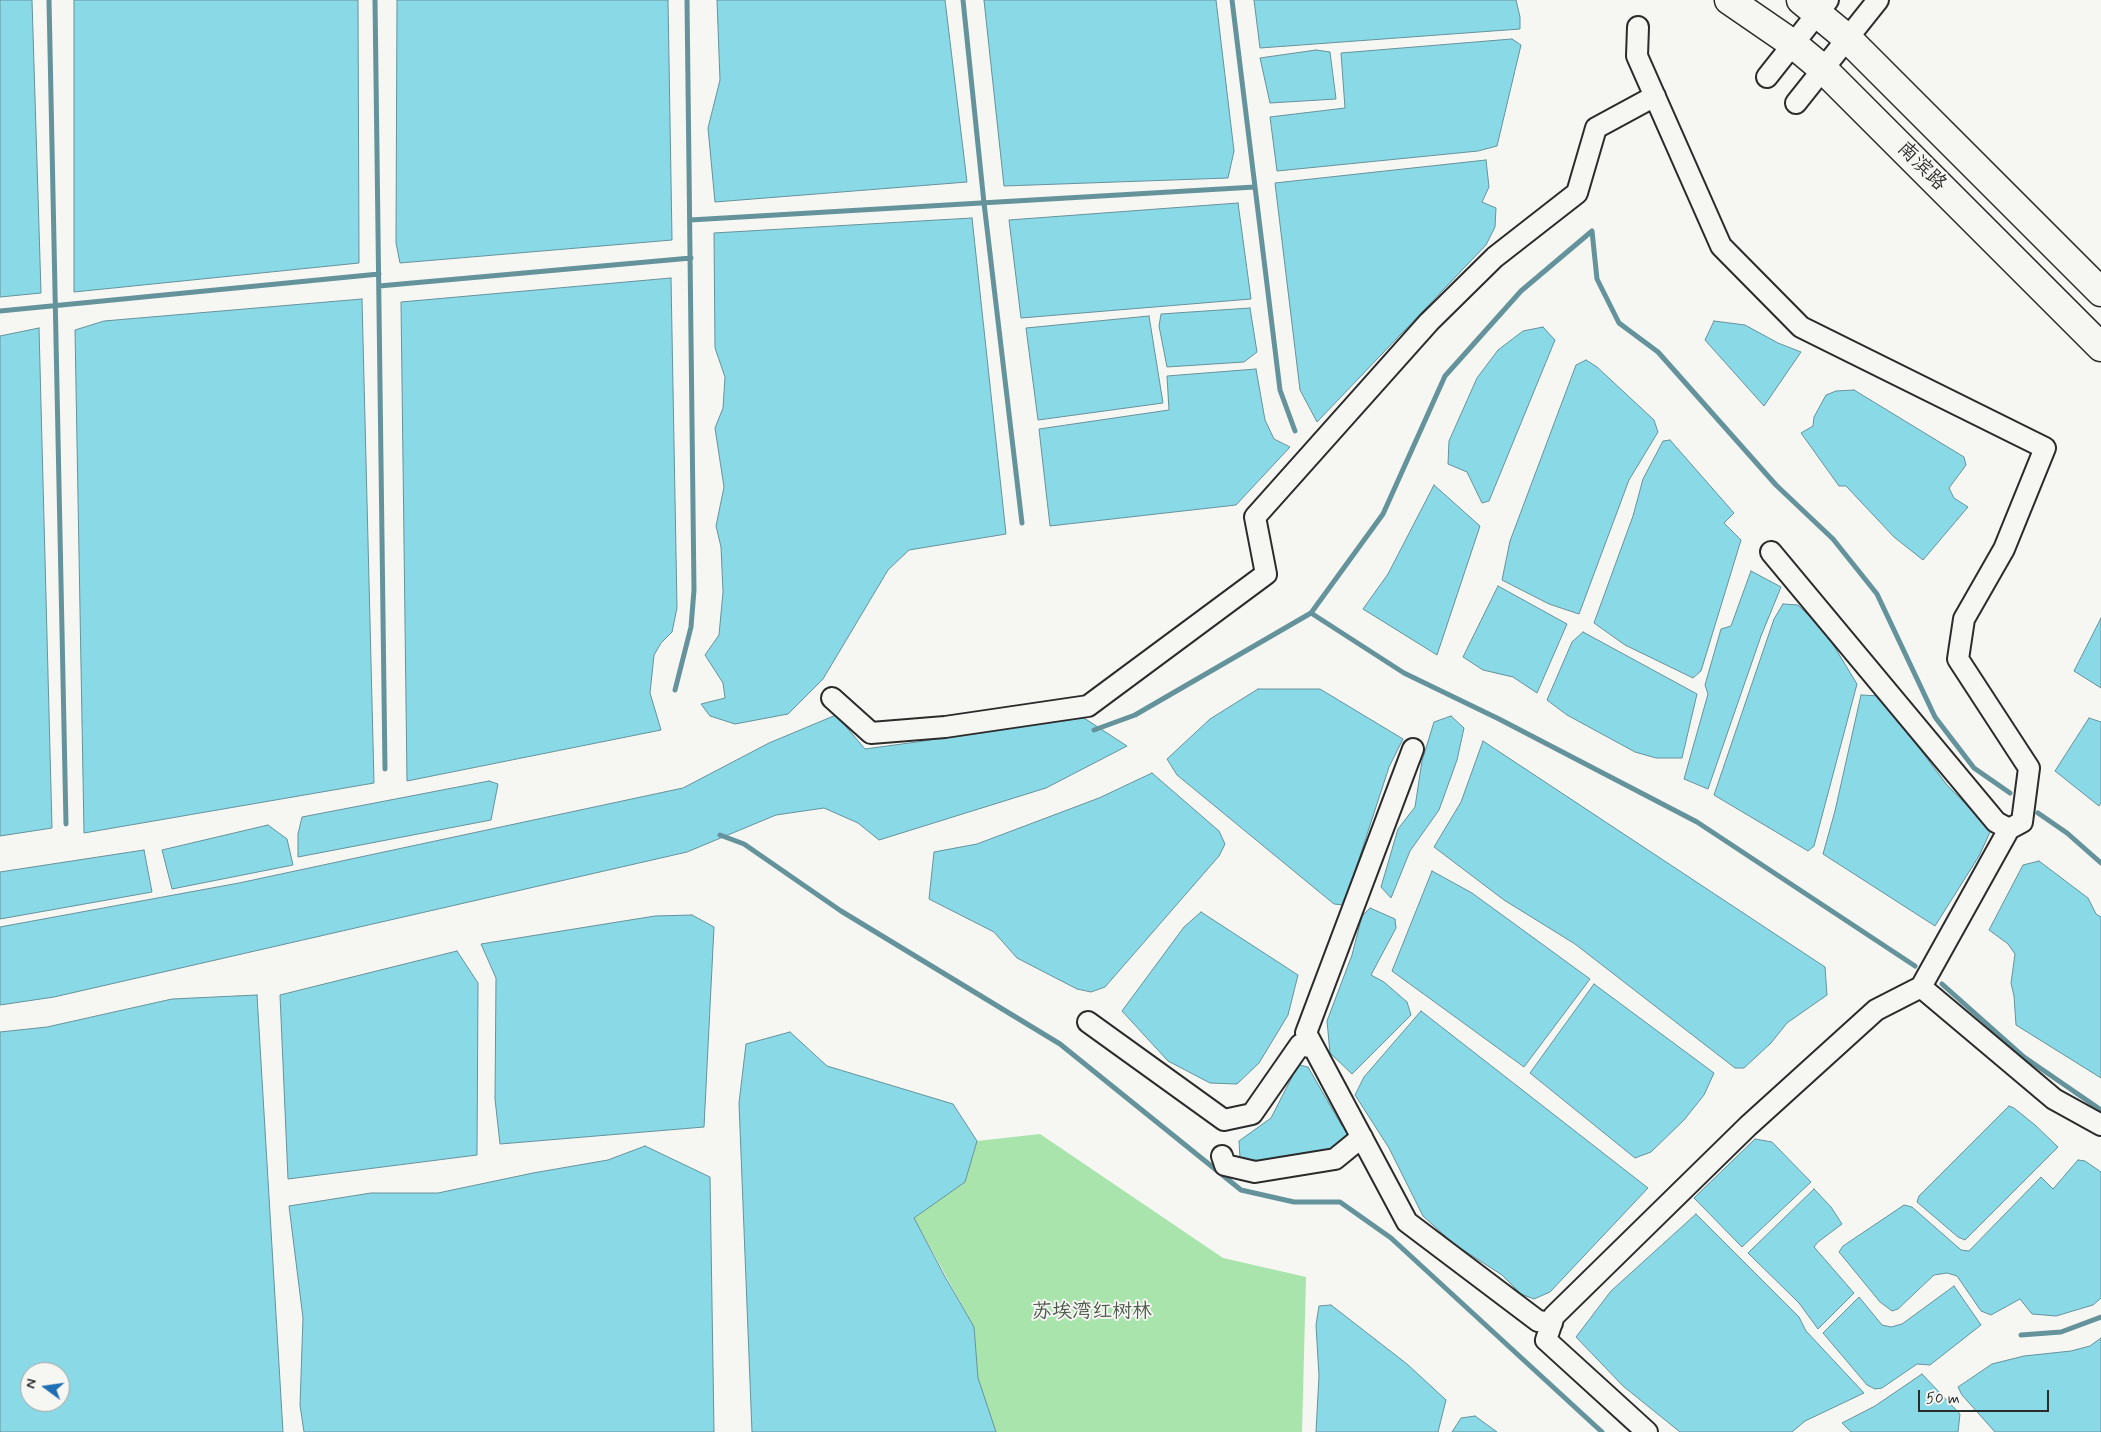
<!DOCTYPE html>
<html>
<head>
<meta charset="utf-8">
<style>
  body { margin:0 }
  #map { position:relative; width:2101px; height:1432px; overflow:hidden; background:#f6f6f2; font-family:Mynerve,sans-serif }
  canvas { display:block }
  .north { position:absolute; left:20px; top:1362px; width:50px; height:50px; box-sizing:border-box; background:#f6f6f2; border:1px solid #a5a5a2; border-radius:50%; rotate:284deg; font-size:14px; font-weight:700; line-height:20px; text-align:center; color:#2b2b2b }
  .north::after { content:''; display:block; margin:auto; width:18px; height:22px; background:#1f6fb2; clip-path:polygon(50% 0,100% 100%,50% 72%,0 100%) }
  .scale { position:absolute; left:1918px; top:1390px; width:131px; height:22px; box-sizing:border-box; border:2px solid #2b2b2b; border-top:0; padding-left:6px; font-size:15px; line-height:18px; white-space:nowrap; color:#2b2b2b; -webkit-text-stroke:4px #f6f6f2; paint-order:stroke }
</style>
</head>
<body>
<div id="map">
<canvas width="2101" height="1432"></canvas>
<div class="north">N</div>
<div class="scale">50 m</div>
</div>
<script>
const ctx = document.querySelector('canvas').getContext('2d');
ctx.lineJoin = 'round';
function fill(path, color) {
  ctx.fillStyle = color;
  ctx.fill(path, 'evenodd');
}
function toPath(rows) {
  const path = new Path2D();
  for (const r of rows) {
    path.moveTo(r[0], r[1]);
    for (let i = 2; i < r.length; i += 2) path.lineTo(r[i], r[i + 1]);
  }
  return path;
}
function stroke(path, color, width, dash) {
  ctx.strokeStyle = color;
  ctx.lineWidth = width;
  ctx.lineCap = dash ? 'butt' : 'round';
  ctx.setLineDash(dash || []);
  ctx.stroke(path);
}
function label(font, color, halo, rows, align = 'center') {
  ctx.font = font + ' Mynerve,"LXGW WenKai TC",sans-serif';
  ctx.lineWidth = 4;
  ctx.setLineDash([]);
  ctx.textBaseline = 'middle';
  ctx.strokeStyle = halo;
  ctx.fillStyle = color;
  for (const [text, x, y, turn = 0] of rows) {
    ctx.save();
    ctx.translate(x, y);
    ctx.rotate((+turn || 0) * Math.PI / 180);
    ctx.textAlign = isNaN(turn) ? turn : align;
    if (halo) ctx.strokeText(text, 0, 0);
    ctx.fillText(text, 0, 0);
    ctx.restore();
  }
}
fill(toPath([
  [1040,1134,1223,1258,1306,1277,1302,1432,996,1432,978,1378,974,1327,914,1218,965,1182,977,1141]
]), '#a8e4ab');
const water = toPath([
  [0,0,32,0,41,293,0,297,0,0],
  [74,0,358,0,359,263,74,292,74,0],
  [397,0,668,0,672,240,400,263,396,243,397,0],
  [717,0,945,0,967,182,715,202,708,128,720,80,717,0],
  [984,0,1216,0,1234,151,1228,178,1004,186,984,0],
  [1254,0,1516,0,1520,17,1520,29,1260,48,1254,0],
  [1512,39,1521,45,1497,146,1478,151,1277,171,1270,117,1345,108,1341,53,1512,39],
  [1316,50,1330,52,1336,99,1270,103,1260,58,1316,50],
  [1486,160,1489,187,1482,202,1496,208,1495,227,1486,245,1317,422,1300,390,1275,183,1486,160],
  [1238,203,1251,299,1021,318,1009,220,1238,203],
  [972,218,1006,534,909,550,888,570,823,679,788,714,735,724,710,716,701,704,725,698,723,683,705,655,719,635,723,592,721,547,716,526,724,487,715,428,723,408,725,377,715,348,714,233,972,218],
  [671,278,677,608,672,632,661,643,654,655,650,693,661,730,407,781,401,302,671,278],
  [362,299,374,783,84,833,75,330,104,321,362,299],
  [1250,308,1257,352,1244,362,1167,367,1159,326,1161,314,1250,308],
  [1149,316,1163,403,1038,420,1026,328,1149,316],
  [1714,321,1745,325,1778,343,1801,352,1764,406,1705,340,1714,321],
  [1543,327,1555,340,1489,501,1482,503,1467,472,1448,464,1449,441,1477,378,1498,350,1523,331,1543,327],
  [39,328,52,828,0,836,0,336,39,328],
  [1586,360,1597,367,1654,420,1658,432,1629,480,1579,614,1549,604,1502,580,1510,541,1576,365,1586,360],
  [1256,369,1265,420,1274,439,1290,447,1236,505,1050,526,1039,429,1169,410,1167,376,1256,369],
  [1854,390,1964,457,1966,465,1949,488,1954,498,1968,507,1923,560,1894,537,1846,486,1839,486,1801,433,1813,426,1814,417,1826,395,1836,391,1854,390],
  [1670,440,1734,513,1724,523,1741,540,1701,671,1693,678,1625,645,1594,623,1633,516,1643,479,1663,441,1670,440],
  [1434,485,1480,526,1437,655,1363,609,1388,574,1434,485],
  [1751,571,1781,587,1761,636,1708,789,1684,779,1708,694,1705,685,1721,629,1731,626,1751,571],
  [1498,586,1567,624,1537,693,1513,677,1483,670,1463,657,1498,586],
  [1783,604,1798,605,1826,633,1857,684,1814,846,1808,851,1714,795,1774,619,1783,604],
  [2101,618,2101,688,2074,671,2101,618],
  [1583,632,1697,694,1682,758,1656,758,1635,752,1567,715,1547,700,1572,642,1583,632],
  [1258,689,1320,689,1403,739,1389,767,1344,905,1334,904,1177,775,1167,759,1210,719,1258,689],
  [1861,695,1880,696,1947,785,1991,830,1979,856,1935,926,1823,854,1835,811,1861,695],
  [836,715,865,749,924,741,1015,724,1084,718,1127,746,1046,788,879,840,858,823,824,808,776,815,687,852,54,997,0,1005,0,927,239,883,683,788,769,743,836,715],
  [1451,716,1464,728,1457,760,1439,810,1410,851,1391,898,1381,887,1398,829,1415,807,1422,761,1434,722,1451,716],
  [2089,718,2101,722,2101,803,2099,806,2055,771,2089,718],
  [1483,741,1825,967,1827,995,1787,1023,1771,1043,1744,1068,1735,1068,1575,944,1504,900,1434,847,1461,802,1483,741],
  [1152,773,1219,831,1225,844,1219,856,1105,987,1091,992,1077,989,1017,958,994,932,929,899,934,852,977,844,1099,798,1152,773],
  [489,781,498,784,491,820,298,857,298,834,302,817,489,781],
  [268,825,287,839,293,865,172,889,162,850,268,825],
  [144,850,152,892,0,919,0,872,144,850],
  [2039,861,2088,898,2096,914,2101,917,2101,1078,2016,1025,2014,996,2011,983,2015,954,2008,944,1989,930,2023,865,2039,861],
  [1432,871,1472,893,1590,979,1524,1067,1392,971,1432,871],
  [1370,908,1395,919,1396,928,1371,975,1384,982,1407,1002,1411,1015,1352,1074,1330,1053,1327,1021,1352,955,1362,916,1370,908],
  [1201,912,1298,975,1288,1015,1259,1063,1237,1084,1210,1083,1168,1061,1122,1011,1184,927,1201,912],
  [692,915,714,927,704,1127,500,1144,495,1099,496,978,481,944,655,916,692,915],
  [457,951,478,983,477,1155,288,1179,280,995,457,951],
  [1594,984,1714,1073,1704,1095,1684,1120,1651,1152,1635,1158,1530,1073,1594,984],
  [257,995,283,1432,0,1432,0,1032,47,1027,172,999,257,995],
  [30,1372,60,1372,60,1402,30,1402,30,1372],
  [1421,1011,1648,1188,1550,1292,1534,1299,1521,1294,1502,1275,1454,1244,1423,1216,1389,1148,1355,1095,1364,1077,1421,1011],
  [790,1032,827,1066,953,1104,977,1141,965,1182,914,1218,944,1275,974,1327,978,1378,996,1432,752,1432,739,1103,746,1044,790,1032],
  [1295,1064,1308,1067,1342,1126,1351,1135,1335,1156,1272,1166,1240,1158,1239,1141,1271,1118,1292,1077,1295,1064],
  [2009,1106,2014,1108,2035,1125,2058,1147,1965,1240,1958,1237,1917,1202,1919,1196,2009,1106],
  [1755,1139,1772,1142,1811,1182,1742,1247,1694,1198,1755,1139],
  [645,1146,710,1177,714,1432,304,1432,300,1405,303,1318,289,1206,371,1193,438,1193,533,1173,608,1160,645,1146],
  [2078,1160,2085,1161,2101,1172,2101,1298,2093,1305,2056,1316,2032,1314,2020,1299,1991,1315,1981,1311,1957,1276,1947,1273,1934,1275,1898,1309,1892,1311,1880,1302,1839,1252,1843,1246,1904,1205,1912,1207,1961,1250,1969,1251,2041,1177,2053,1189,2078,1160],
  [1814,1189,1831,1207,1842,1224,1818,1242,1814,1247,1854,1293,1818,1329,1799,1303,1748,1253,1814,1189],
  [1696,1214,1799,1317,1806,1331,1864,1393,1805,1421,1792,1432,1680,1432,1623,1386,1576,1337,1611,1291,1696,1214],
  [1954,1286,1981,1325,1930,1365,1917,1364,1882,1388,1875,1389,1867,1385,1823,1333,1859,1297,1882,1325,1891,1327,1902,1324,1954,1286],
  [1331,1305,1407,1364,1446,1400,1438,1432,1316,1432,1319,1376,1316,1325,1319,1306,1331,1305],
  [2101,1338,2101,1432,1995,1432,1962,1395,1958,1387,1992,1364,2024,1356,2071,1351,2090,1346,2101,1338],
  [1922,1374,1960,1414,1958,1432,1851,1432,1842,1423,1875,1406,1922,1374],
  [1475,1416,1497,1432,1452,1432,1461,1418,1475,1416]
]);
fill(water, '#8ad9e7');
stroke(water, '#64939c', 1);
stroke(toPath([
  [49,0,66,824],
  [375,0,385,769],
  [963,0,984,203,1022,523],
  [1232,0,1280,390,1295,431],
  [690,220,1255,187],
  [379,286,691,258],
  [0,311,379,274],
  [1311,613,1383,514,1445,376,1521,291,1592,231,1597,279,1619,323,1658,352,1776,485,1833,539,1877,594,1935,717,1974,768,2010,793],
  [675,690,691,627,694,590,687,0],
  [1094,730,1135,715,1311,613,1404,673,1499,719,1697,822,1915,966],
  [2038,813,2067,833,2101,863],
  [720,835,744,844,841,911,1060,1044,1241,1190,1294,1202,1340,1202,1391,1238,1602,1432],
  [1942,984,2024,1057,2101,1110],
  [2021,1335,2061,1332,2101,1317]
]), '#64939c', 5);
const street = toPath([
  [1638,27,1637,56,1721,246,1801,327,2045,448,2004,549,1964,619,1958,659,2029,768,2022,822,2009,829,1921,987,1876,1010,1748,1126,1554,1316,1546,1340,1647,1432],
  [1767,77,1828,0],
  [1796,103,1878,0],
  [1771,552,1996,822,2009,829],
  [832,698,871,733,945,727,1088,706,1266,574,1255,517,1429,322,1495,257,1577,193,1596,128,1655,96],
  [1413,749,1306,1033,1407,1222,1538,1321,1552,1323],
  [1921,987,2054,1099,2101,1125],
  [1088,1022,1224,1120,1252,1114,1300,1045,1314,1048],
  [1222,1156,1225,1165,1255,1172,1335,1159,1362,1137]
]);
const primary = toPath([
  [1729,0,1793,44,1823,69,2101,347],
  [1801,0,1847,38,2101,292]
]);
stroke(street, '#2b2b2b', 24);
stroke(primary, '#2b2b2b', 31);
stroke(street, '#f6f6f2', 20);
stroke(primary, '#f6f6f2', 28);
label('20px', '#2b2b2b', '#f6f6f2', [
  ["南滨路",1921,167,45]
]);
label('20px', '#4a594b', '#f6f6f2', [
  ["苏埃湾红树林",1092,1313]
]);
</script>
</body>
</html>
